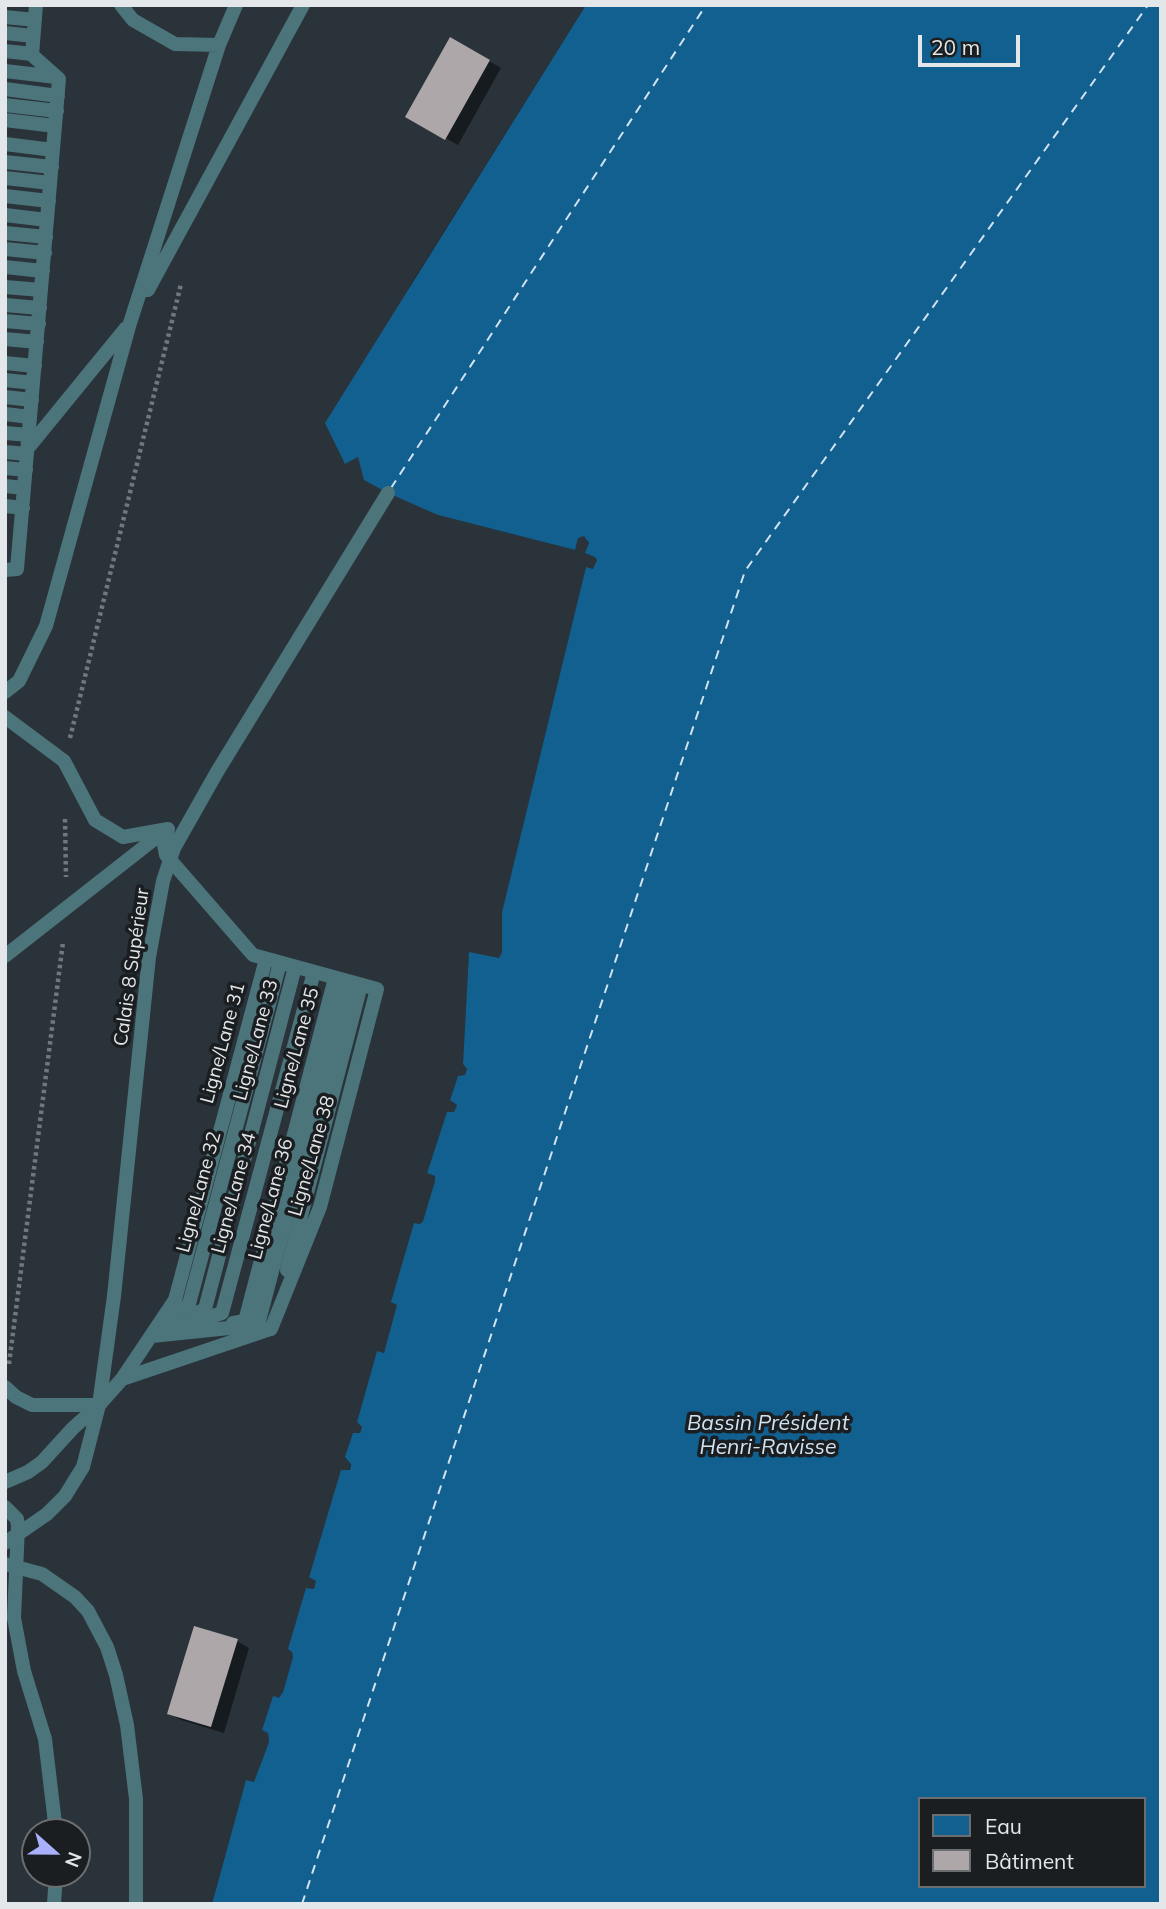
<!DOCTYPE html>
<html>
<head>
<meta charset="utf-8">
<style>
  body { margin:0 }
  #map { position:relative; width:1166px; height:1909px; overflow:hidden; background:#24282b; font-family:Mulish,sans-serif }
  canvas { display:block }
  .frame { position:absolute; inset:0; border:7px solid #e4e7e9; pointer-events:none }
  .legend { position:absolute; left:918px; top:1797px; width:228px; height:91px; box-sizing:border-box; background:#1a1e21; border:2px solid #6b6e71; margin:0; padding:9px 12px; list-style:none; font-size:21px; color:#e4e7e9 }
  .legend li { display:flex; align-items:center; gap:14px; height:35px }
  .legend b { width:35px; border:2px solid #6b6e71 }
  .north { position:absolute; left:21px; top:1818px; width:70px; height:70px; box-sizing:border-box; background:#1a1e21; border:2px solid #6b6e71; border-radius:50%; rotate:111deg; font-size:19px; font-weight:700; line-height:28px; text-align:center; color:#e4e7e9 }
  .north::after { content:''; display:block; margin:auto; width:24px; height:32px; background:#a9b0fc; clip-path:polygon(50% 0,100% 100%,50% 72%,0 100%) }
  .scale { position:absolute; left:918px; top:35px; width:102px; height:32px; box-sizing:border-box; border:4px solid #e4e7e9; border-top:0; padding-left:9px; font-size:21px; line-height:24px; white-space:nowrap; color:#e4e7e9; -webkit-text-stroke:5px #1a1e21; paint-order:stroke }
</style>
</head>
<body>
<div id="map">
<canvas width="1166" height="1909"></canvas>
<div class="frame"></div>
<ul class="legend">
<li><b style="height:19px;background:#12608f"></b>Eau</li>
<li><b style="height:19px;background:#ada7aa"></b>Bâtiment</li>
</ul>
<div class="north">N</div>
<div class="scale">20 m</div>
</div>
<script>
const ctx = document.querySelector('canvas').getContext('2d');
ctx.lineJoin = 'round';
function fill(path, color) {
  ctx.fillStyle = color;
  ctx.fill(path, 'evenodd');
}
function toPath(rows) {
  const path = new Path2D();
  for (const r of rows) {
    path.moveTo(r[0], r[1]);
    for (let i = 2; i < r.length; i += 2) path.lineTo(r[i], r[i + 1]);
  }
  return path;
}
function stroke(path, color, width, dash) {
  ctx.strokeStyle = color;
  ctx.lineWidth = width;
  ctx.lineCap = dash ? 'butt' : 'round';
  ctx.setLineDash(dash || []);
  ctx.stroke(path);
}
function label(font, color, halo, rows, align = 'center') {
  ctx.font = font + ' Mulish,sans-serif';
  ctx.lineWidth = 7;
  ctx.setLineDash([]);
  ctx.textBaseline = 'middle';
  ctx.strokeStyle = halo;
  ctx.fillStyle = color;
  for (const [text, x, y, turn = 0] of rows) {
    ctx.save();
    ctx.translate(x, y);
    ctx.rotate((+turn || 0) * Math.PI / 180);
    ctx.textAlign = isNaN(turn) ? turn : align;
    if (halo) ctx.strokeText(text, 0, 0);
    ctx.fillText(text, 0, 0);
    ctx.restore();
  }
}
fill(toPath([
  [5,5,586,5,409,287,345,464,358,457,438,515,574,550,578,538,584,535,597,560,593,569,586,567,502,912,502,952,499,958,469,953,463,1063,467,1069,465,1075,458,1076,450,1099,457,1105,454,1113,447,1113,427,1172,435,1176,435,1181,423,1221,420,1224,414,1223,392,1302,398,1305,384,1353,377,1351,357,1422,362,1427,360,1434,354,1433,349,1470,342,1470,309,1576,316,1581,314,1589,306,1588,292,1652,293,1657,283,1692,279,1699,273,1696,262,1730,268,1733,269,1742,254,1783,246,1780,212,1904,5,1904],
  [35,1832,77,1832,77,1874,35,1874]
]), '#2a333a');
fill(toPath([
  [586,5,1161,5,1161,1904,212,1904,246,1780,254,1782,269,1742,268,1733,262,1730,273,1696,279,1698,283,1692,293,1657,292,1652,288,1649,306,1588,314,1589,316,1581,309,1577,341,1470,350,1470,351,1464,345,1457,353,1433,360,1433,362,1427,357,1422,377,1351,384,1353,397,1305,391,1302,414,1223,420,1224,423,1221,435,1181,435,1176,427,1173,447,1112,454,1112,457,1105,450,1100,458,1076,465,1075,467,1069,463,1064,469,952,499,958,502,952,502,912,586,567,593,569,597,560,595,557,585,553,589,543,584,536,578,538,575,550,438,515,388,493,364,480,358,457,345,464,325,423],
  [919,1799,1143,1799,1143,1886,919,1886]
]), '#12608f');
fill(toPath([
  [451,39,501,68,458,145,407,116],
  [237,1641,249,1648,224,1733,181,1720,169,1713]
]), '#0007');
stroke(toPath([
  [391,488,706,5],
  [302,1904,745,571,1148,5]
]), '#d1e2f0', 2, [9, 7]);
fill(toPath([
  [450,37,490,60,445,140,405,117],
  [194,1626,238,1639,211,1727,167,1714]
]), '#ada7aa');
stroke(toPath([
  [70,738,181,284],
  [65,819,66,877],
  [9,1364,63,942]
]), '#74777a', 4.5, [3.5, 3.5]);
stroke(toPath([
  [121,5,133,20,175,44,219,45],
  [5,17,35,20],
  [5,33,33,36],
  [5,51,32,54],
  [5,71,56,77],
  [5,89,58,96],
  [5,105,57,111],
  [5,120,55,126],
  [5,144,53,150],
  [5,162,52,167],
  [5,178,50,183],
  [5,196,49,201],
  [5,215,47,220],
  [5,233,46,237],
  [5,249,45,253],
  [5,267,43,271],
  [5,287,41,290],
  [148,290,303,5],
  [5,305,40,308],
  [5,321,39,324],
  [5,339,37,342],
  [5,363,35,366],
  [5,380,33,383],
  [5,397,32,400],
  [5,414,30,417],
  [5,433,29,435],
  [28,448,126,328],
  [5,452,27,454],
  [5,468,26,470],
  [5,486,24,488],
  [5,506,23,508],
  [5,570,17,569,59,79,32,55,36,5],
  [5,692,19,681,46,626,130,323,219,45,236,5],
  [5,717,64,761,95,820,123,837,168,829],
  [168,829,164,845,166,855,253,955,377,989,320,1207,271,1329],
  [5,956,167,829],
  [287,1270,361,985],
  [191,1316,205,1309,295,967],
  [233,1323,245,1321,335,978],
  [164,1326,189,1304,280,963],
  [180,1327,222,1313,314,972],
  [152,1336,258,1325,348,981],
  [122,1379,270,1329],
  [5,1387,16,1397,32,1405,99,1405],
  [5,1482,28,1472,42,1462,73,1428,99,1405,122,1379,175,1300,266,959],
  [5,1507,17,1519,18,1526,14,1618,24,1671,45,1739,56,1832],
  [5,1543,47,1514,65,1496,83,1467,99,1405,114,1296],
  [5,1564,42,1574,75,1597,88,1611,107,1647,116,1675,127,1725,136,1799,136,1904],
  [54,1904,56,1874]
]), '#4c757b', 14);
stroke(toPath([
  [114,1296,149,957,163,881,174,848,217,772,388,493]
]), '#4c757b', 14);
label('19px', '#e4e7e9', '#1a1e21', [
  ["Calais 8 Supérieur",132,967,-82],
  ["Ligne/Lane 33",256,1040,-75],
  ["Ligne/Lane 31",223,1043,-75],
  ["Ligne/Lane 35",297,1048,-75],
  ["Ligne/Lane 38",312,1156,-74],
  ["Ligne/Lane 32",199,1192,-75],
  ["Ligne/Lane 34",234,1193,-75],
  ["Ligne/Lane 36",271,1199,-75]
]);
label('italic 21px', '#d1e2f0', '#1a1e21', [
  ["Bassin Président",768,1424],
  ["Henri-Ravisse",768,1448]
]);
</script>
</body>
</html>
